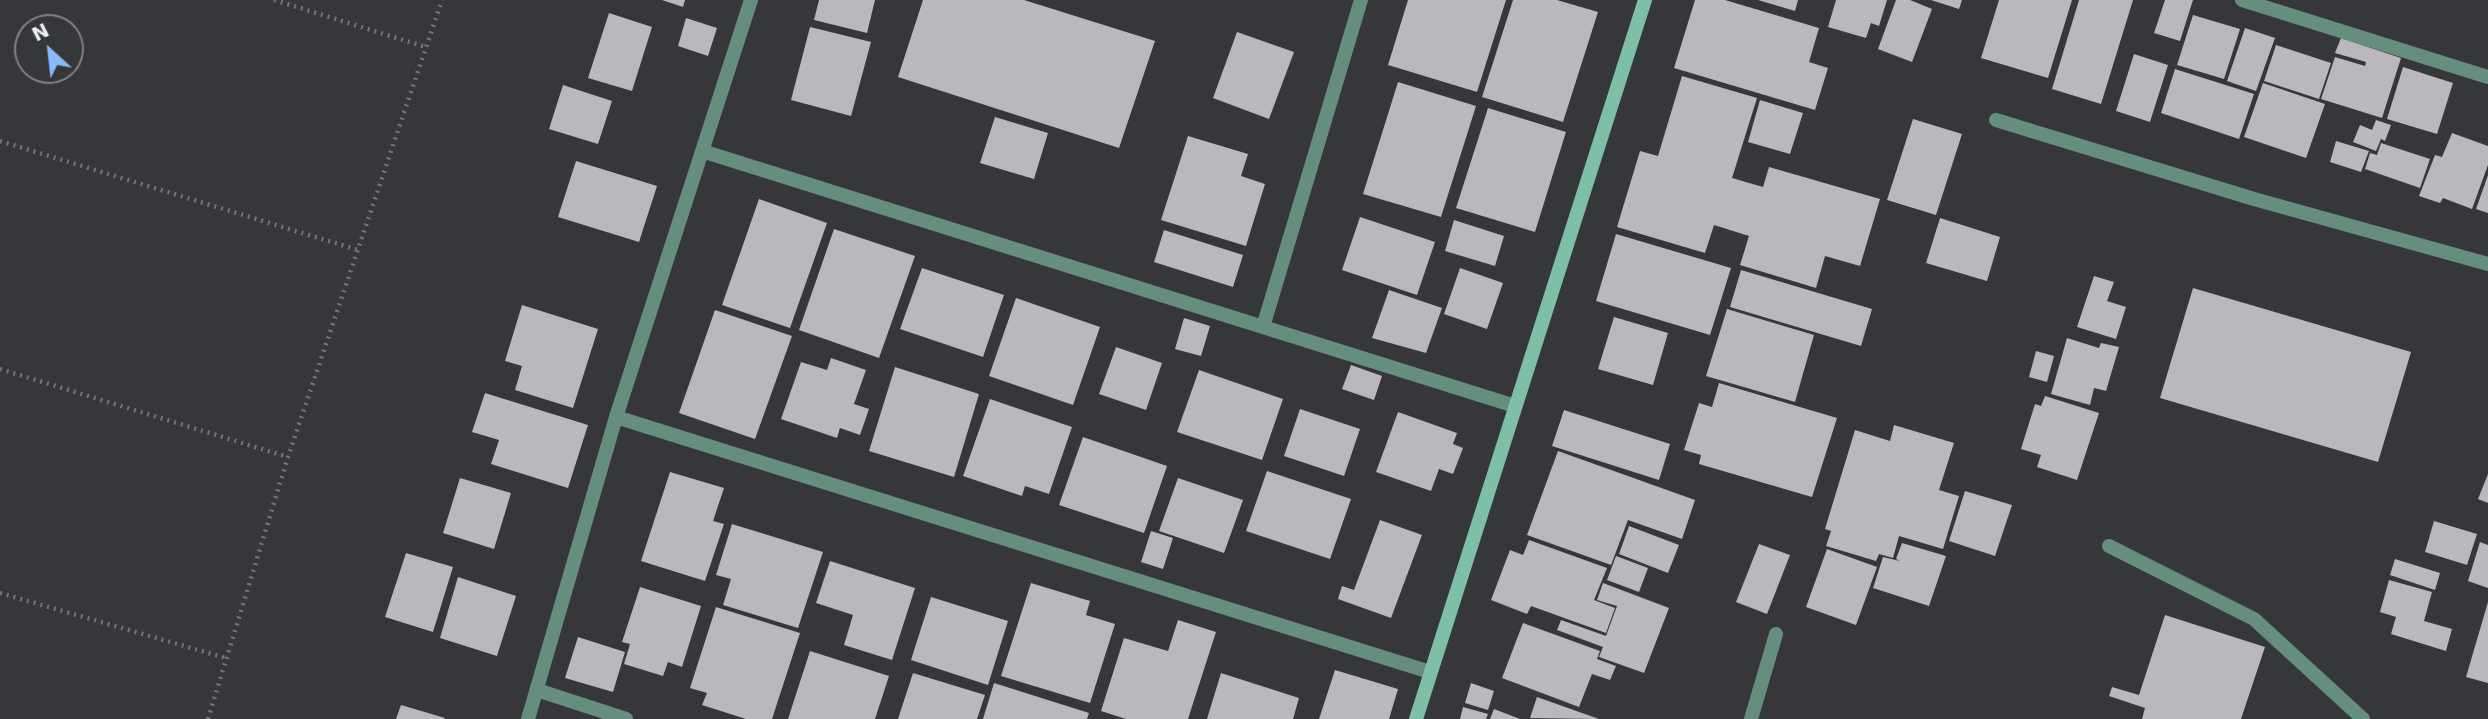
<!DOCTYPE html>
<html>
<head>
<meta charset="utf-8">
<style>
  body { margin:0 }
  #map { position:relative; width:2488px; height:719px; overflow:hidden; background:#35373a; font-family:"DejaVu Sans",sans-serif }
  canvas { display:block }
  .north { position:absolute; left:14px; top:14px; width:70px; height:70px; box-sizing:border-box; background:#35373a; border:2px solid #7f8183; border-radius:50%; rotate:333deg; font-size:19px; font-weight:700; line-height:28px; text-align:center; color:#edeff1 }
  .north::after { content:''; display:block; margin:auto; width:24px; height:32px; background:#8abafc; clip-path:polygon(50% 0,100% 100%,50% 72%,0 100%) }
</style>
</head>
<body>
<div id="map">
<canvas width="2488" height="719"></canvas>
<div class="north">N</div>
</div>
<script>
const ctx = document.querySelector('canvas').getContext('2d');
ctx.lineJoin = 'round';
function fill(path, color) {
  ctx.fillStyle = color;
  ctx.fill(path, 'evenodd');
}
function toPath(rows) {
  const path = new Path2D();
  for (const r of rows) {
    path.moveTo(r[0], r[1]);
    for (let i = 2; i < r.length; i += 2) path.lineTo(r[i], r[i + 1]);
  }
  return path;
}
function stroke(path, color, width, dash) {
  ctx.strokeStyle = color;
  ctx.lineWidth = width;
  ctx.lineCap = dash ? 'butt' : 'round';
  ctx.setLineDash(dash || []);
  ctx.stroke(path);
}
fill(toPath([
  [662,0,685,0,683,7],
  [819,0,875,0,867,33,814,20],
  [923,0,1024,0,1155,41,1119,148,898,77],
  [1408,0,1506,0,1477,92,1388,65],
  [1513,0,1557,0,1598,12,1563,122,1482,97],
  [1695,0,1725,0,1819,28,1809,62,1828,68,1815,110,1674,68],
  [1758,0,1798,0,1795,11],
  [1836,0,1887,0,1879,26,1871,23,1866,38,1828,27],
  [1896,0,1910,0,1932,9,1912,62,1878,49],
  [1931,0,1962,0,1959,9],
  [1999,0,2072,0,2048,78,1981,58],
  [2079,0,2133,0,2101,104,2052,89],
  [2165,0,2193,0,2180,41,2154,33],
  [609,13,652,27,632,91,588,78],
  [2193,15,2240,29,2224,79,2177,65],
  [686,18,717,28,708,56,678,46],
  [810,27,871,42,851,116,791,100],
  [2245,28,2275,38,2256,91,2227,81],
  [1237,32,1294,52,1269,119,1213,98],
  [2341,38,2401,58,2382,118,2321,99,2335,57,2365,66,2366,62,2335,53],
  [2276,45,2331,63,2319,99,2264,81],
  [2134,54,2168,65,2150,122,2116,111],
  [2403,67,2453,83,2437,134,2387,119],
  [2175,69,2254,94,2239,139,2161,113],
  [1682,76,1757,98,1732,178,1763,187,1769,167,1880,199,1860,266,1825,256,1816,288,1740,265,1749,236,1714,225,1705,253,1617,227,1640,151,1658,156],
  [1398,82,1476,106,1441,217,1363,194],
  [2263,83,2325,104,2306,158,2244,137],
  [563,85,612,101,598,144,549,129],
  [1760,100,1803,113,1790,154,1748,142],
  [1488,108,1566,132,1535,232,1456,208],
  [995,117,1048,133,1034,179,980,163],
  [1913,119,1962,134,1936,215,1887,200],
  [2376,120,2391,125,2385,141,2381,139,2376,151,2353,142,2360,125,2372,130],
  [2452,133,2488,146,2488,165,2472,209,2443,198,2440,203,2419,196,2435,155,2442,157],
  [1188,136,1248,154,1241,176,1265,184,1246,246,1161,220],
  [2336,141,2369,151,2361,172,2330,162],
  [2381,143,2430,159,2420,188,2365,169,2370,153,2377,155],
  [576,161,657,186,639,242,558,217],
  [2488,175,2488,213,2476,209],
  [759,199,827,223,790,328,722,305],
  [1360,217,1435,242,1417,295,1342,270],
  [1940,218,2000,237,1987,281,1926,263],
  [1454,220,1504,236,1495,266,1445,251],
  [834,229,915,256,879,358,799,330],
  [1164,230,1243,255,1233,287,1154,262],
  [1616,234,1731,268,1710,335,1596,301],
  [922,268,1004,295,983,357,900,329],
  [1460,268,1503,283,1487,329,1444,314],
  [1741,270,1872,309,1861,346,1730,307],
  [2094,276,2114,282,2107,301,2126,307,2116,339,2077,327],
  [2193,288,2411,352,2378,462,2160,398],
  [1389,290,1442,308,1426,353,1372,338],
  [1016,298,1100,327,1073,405,989,376],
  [522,305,598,329,573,408,515,390,522,366,505,361],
  [1727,309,1814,335,1795,402,1706,376],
  [715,310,792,336,755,439,679,413],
  [1614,317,1668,333,1653,385,1598,369],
  [1184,318,1210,326,1201,356,1175,349],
  [2067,338,2099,348,2101,343,2119,347,2106,391,2094,388,2090,405,2051,394],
  [1116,347,1162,363,1146,410,1099,394],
  [2036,351,2054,356,2047,382,2029,377],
  [831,358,866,370,854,404,869,409,860,435,840,428,837,438,781,419,801,362,827,370],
  [1351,365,1382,376,1374,400,1342,389],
  [895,367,979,394,954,477,869,451],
  [1199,370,1283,399,1262,460,1177,432],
  [1719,383,1837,418,1812,497,1699,464,1701,455,1684,450,1699,403,1712,407],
  [485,393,588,425,568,488,491,464,499,440,472,432],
  [2045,396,2099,413,2077,480,2037,467,2041,455,2021,449,2035,404,2041,406],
  [990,399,1072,427,1049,494,1025,486,1022,496,963,476],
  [1300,409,1360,429,1344,476,1284,456],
  [1564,410,1670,444,1659,480,1552,446],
  [1398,412,1457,433,1453,444,1463,448,1453,474,1439,469,1431,491,1376,472],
  [1894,425,1954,443,1939,490,1959,496,1943,549,1899,536,1893,558,1879,554,1876,561,1826,546,1831,531,1825,529,1855,430,1890,441],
  [1083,437,1167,466,1144,533,1059,505],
  [1558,451,1695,500,1682,539,1628,520,1611,565,1527,535],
  [1267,471,1351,499,1330,559,1246,531],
  [670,472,724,488,713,521,724,524,705,581,641,561],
  [2488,474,2488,503,2478,499],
  [460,478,511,493,494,549,443,533],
  [1178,478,1243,500,1224,553,1159,531],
  [1965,491,2012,505,1995,556,1949,541],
  [1380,520,1422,535,1391,618,1338,599,1342,586,1354,590],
  [2434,521,2477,534,2467,565,2425,552],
  [732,524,823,552,798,628,723,605,731,579,716,575],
  [1629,526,1679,545,1668,573,1619,554],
  [1151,531,1173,538,1163,569,1141,562],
  [1529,540,1607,568,1594,600,1615,608,1606,633,1531,606,1527,614,1491,600,1510,550,1523,555],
  [2480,542,2488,545,2488,588,2468,581],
  [1902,543,1946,556,1929,606,1873,588,1883,557,1900,561,1896,559],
  [1759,544,1790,555,1767,614,1736,602],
  [1827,549,1877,567,1856,625,1806,607],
  [406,553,453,567,433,632,385,617],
  [1616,556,1648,568,1639,592,1607,580],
  [2395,559,2440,573,2435,590,2390,575],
  [830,561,915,588,892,660,844,645,853,615,816,603],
  [458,577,516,596,497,656,440,638],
  [2389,580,2432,592,2424,621,2452,629,2446,651,2391,634,2396,617,2380,612],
  [1031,583,1090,601,1086,615,1115,624,1090,703,1001,676],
  [1603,583,1669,608,1644,673,1599,657,1603,647,1557,630,1561,620,1606,636,1617,606,1597,600],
  [640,587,701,606,682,667,668,662,663,676,624,664,630,644,622,642],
  [931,597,1008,621,988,685,911,660],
  [2488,602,2488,683,2466,677],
  [716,607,800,633,772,719,746,719,702,705,707,693,690,688],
  [2165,615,2265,647,2241,719,2142,719,2145,708,2109,696,2112,687,2139,695],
  [1178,620,1216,632,1188,719,1126,719,1101,711,1124,638,1168,651],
  [1523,623,1600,651,1597,659,1616,666,1610,680,1592,674,1579,707,1502,678],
  [578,637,625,652,613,692,565,678],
  [810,651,889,676,875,719,788,719],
  [1335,670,1398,689,1389,719,1319,719],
  [913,673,985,695,977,719,898,719],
  [1221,673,1299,698,1293,719,1207,719],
  [994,683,1089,713,1087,719,983,719],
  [1471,683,1494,691,1488,710,1465,703],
  [1537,697,1599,719,1530,718],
  [401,705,445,718,444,719,396,719],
  [1463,707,1488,714,1486,719,1460,719],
  [1494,709,1520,719,1490,719]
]), '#bab8bc');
stroke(toPath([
  [274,0,426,47],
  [0,141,358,250],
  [0,369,288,457],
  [0,593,226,658],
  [208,719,288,457,442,0]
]), '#737577', 4.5, [2, 5]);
stroke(toPath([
  [1996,120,2254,199,2488,264],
  [2109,546,2254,619,2363,719]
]), '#658e7f', 14);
stroke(toPath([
  [2242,0,2488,77],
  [702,151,1515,406],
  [1263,327,1361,0],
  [616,417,1430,672],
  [537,690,626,719],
  [528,719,616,417,751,0],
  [1751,719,1776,634]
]), '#658e7f', 14);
stroke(toPath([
  [1416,719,1645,0]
]), '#7dc0a7', 14);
</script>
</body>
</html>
